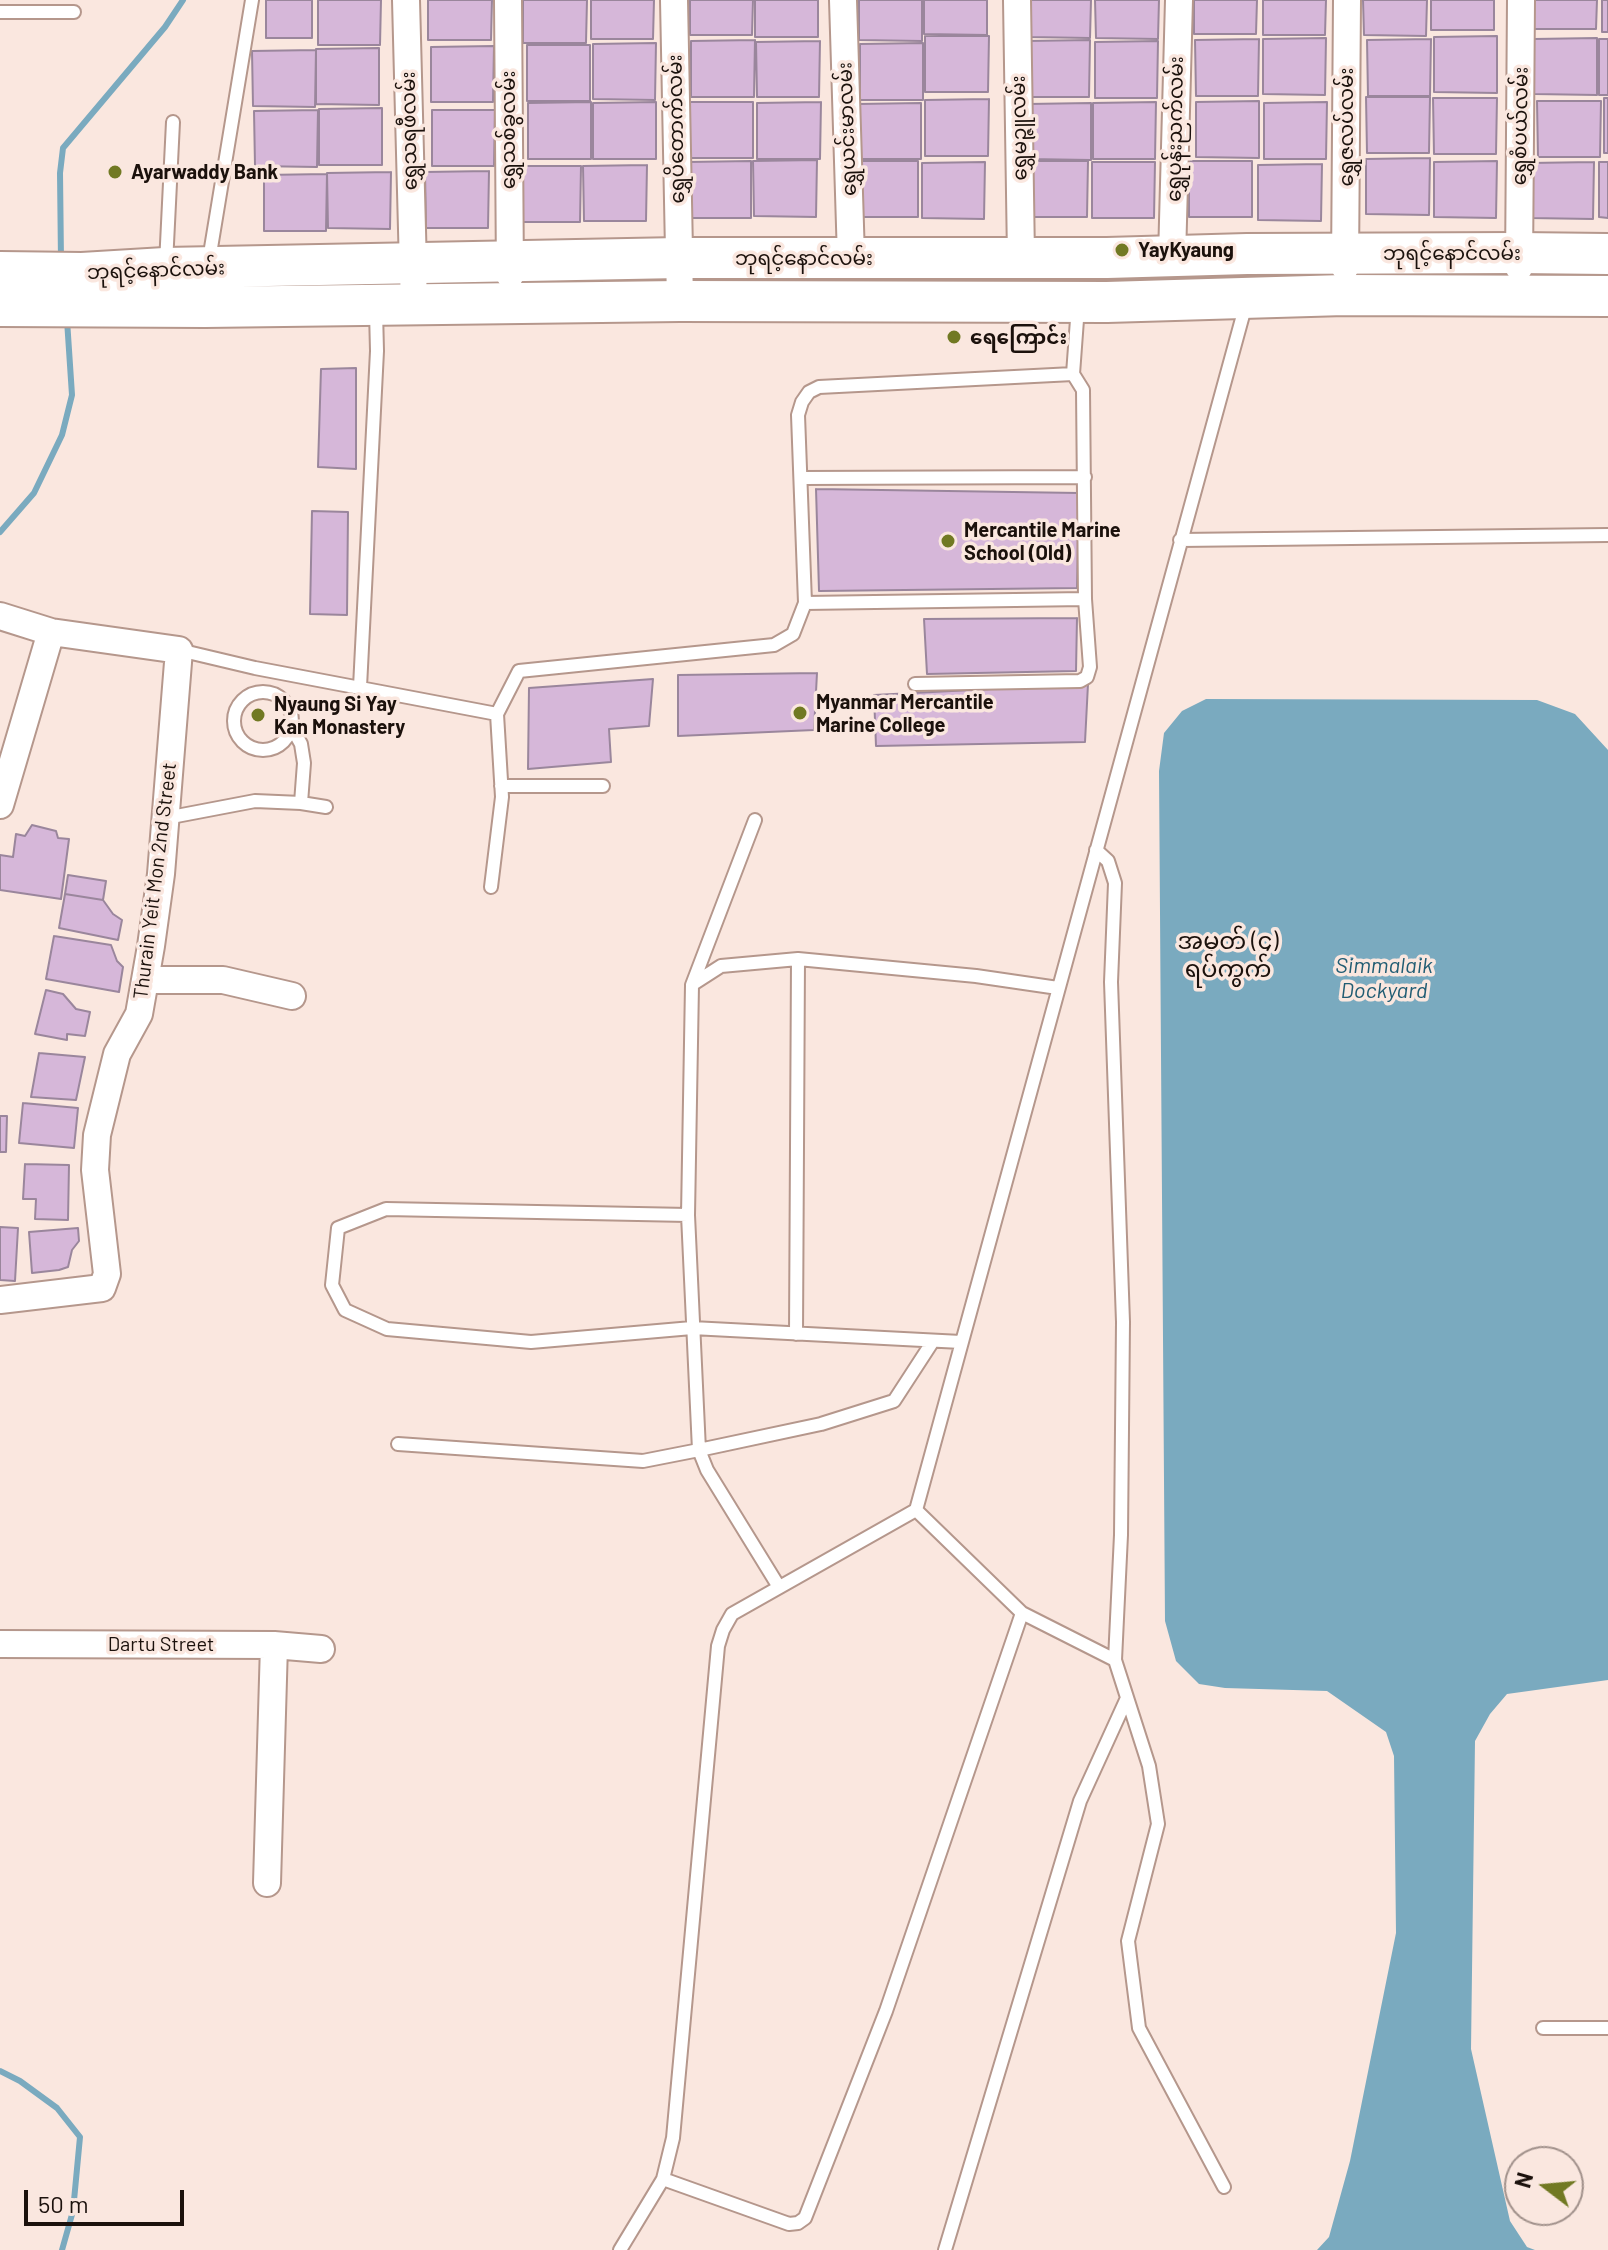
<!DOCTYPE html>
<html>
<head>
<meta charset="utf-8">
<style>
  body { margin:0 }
  #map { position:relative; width:1608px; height:2250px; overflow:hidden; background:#fae7df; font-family:Barlow,sans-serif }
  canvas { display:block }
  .north { position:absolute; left:1504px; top:2146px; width:80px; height:80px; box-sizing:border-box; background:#fae7df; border:2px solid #a1918b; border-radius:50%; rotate:286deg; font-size:22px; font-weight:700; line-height:32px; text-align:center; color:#1b110c }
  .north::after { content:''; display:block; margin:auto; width:28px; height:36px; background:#717923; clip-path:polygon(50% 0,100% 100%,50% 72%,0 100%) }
  .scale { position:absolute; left:24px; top:2190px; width:160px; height:36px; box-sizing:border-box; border:4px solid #1b110c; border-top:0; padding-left:10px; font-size:24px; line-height:28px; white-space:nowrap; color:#1b110c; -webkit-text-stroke:6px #fae7df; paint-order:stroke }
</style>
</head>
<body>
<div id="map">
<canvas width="1608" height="2250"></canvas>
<div class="north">N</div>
<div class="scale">50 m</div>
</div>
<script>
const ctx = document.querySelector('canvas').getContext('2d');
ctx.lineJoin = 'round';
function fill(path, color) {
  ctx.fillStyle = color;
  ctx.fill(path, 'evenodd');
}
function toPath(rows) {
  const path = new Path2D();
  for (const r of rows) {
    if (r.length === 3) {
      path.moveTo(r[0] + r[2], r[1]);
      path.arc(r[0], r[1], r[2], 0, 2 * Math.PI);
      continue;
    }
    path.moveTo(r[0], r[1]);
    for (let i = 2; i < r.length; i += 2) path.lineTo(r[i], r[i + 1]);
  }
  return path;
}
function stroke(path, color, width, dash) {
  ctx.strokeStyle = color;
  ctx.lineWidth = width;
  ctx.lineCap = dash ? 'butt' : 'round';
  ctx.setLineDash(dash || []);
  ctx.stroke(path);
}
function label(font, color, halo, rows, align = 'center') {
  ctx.font = font + ' Barlow,"Noto Sans Myanmar",sans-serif';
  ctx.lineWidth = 7;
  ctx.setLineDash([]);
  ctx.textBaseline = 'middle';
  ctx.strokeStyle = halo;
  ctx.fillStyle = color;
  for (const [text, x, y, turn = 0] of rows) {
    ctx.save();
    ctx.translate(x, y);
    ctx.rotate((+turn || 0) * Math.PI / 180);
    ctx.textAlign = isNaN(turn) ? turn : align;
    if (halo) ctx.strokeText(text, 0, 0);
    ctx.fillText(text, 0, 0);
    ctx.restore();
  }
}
fill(toPath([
  [1206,699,1537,700,1575,714,1608,750,1608,1680,1507,1694,1490,1714,1475,1741,1471,2049,1510,2221,1527,2247,1535,2250,1317,2250,1329,2237,1350,2161,1396,1933,1394,1756,1386,1732,1327,1691,1225,1688,1199,1684,1176,1661,1165,1621,1159,771,1164,733,1182,711]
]), '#7aaabf');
stroke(toPath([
  [61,261,60,173,63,148,165,27,183,0],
  [0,532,34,493,62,435,72,395,67,320],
  [0,2071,20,2081,57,2108,80,2137,73,2211,62,2250]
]), '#7aaabf', 6);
const building = toPath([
  [266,0,312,0,312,38,266,38,266,0],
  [318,0,381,0,380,45,318,45,318,0],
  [428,0,492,0,491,40,428,40,428,0],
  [523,0,587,0,586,43,523,43,523,0],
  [591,0,654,0,653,39,591,39,591,0],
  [690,0,753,0,752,35,690,35,690,0],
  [755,0,818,0,818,37,755,37,755,0],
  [859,0,922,0,922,41,859,40,859,0],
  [924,0,987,0,987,35,924,34,924,0],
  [1027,0,1091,0,1090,38,1028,37,1027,0],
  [1095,0,1159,0,1158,39,1096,38,1095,0],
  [1194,0,1257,0,1256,34,1194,34,1194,0],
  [1263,0,1326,0,1325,35,1263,35,1263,0],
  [1363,0,1427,0,1426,36,1364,35,1363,0],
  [1431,0,1494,0,1494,30,1431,30,1431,0],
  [1534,0,1597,0,1596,29,1534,29,1534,0],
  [1602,0,1608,0,1608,32,1602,32,1602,0],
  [925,36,989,36,988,92,925,92,925,36],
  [1497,36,1497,93,1434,92,1434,37,1497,36],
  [1326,38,1325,95,1263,94,1263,39,1326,38],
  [1597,38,1597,95,1534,94,1534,39,1597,38],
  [1259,39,1258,96,1196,96,1195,40,1259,39],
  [1431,39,1430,96,1368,96,1367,40,1431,39],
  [1599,39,1608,39,1608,95,1599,95,1599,39],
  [755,40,754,97,691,97,691,41,755,40],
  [1090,40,1089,97,1027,97,1027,41,1090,40],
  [820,41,819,97,757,97,756,42,820,41],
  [1158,41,1157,98,1095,98,1095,42,1158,41],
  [656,43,655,100,593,99,593,44,656,43],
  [923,43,923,100,860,100,860,44,923,43],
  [527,45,590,45,590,101,527,101,527,45],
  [494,46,493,102,431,102,431,47,494,46],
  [379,48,379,105,316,104,316,49,379,48],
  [316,50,315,107,253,106,252,51,316,50],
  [1366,97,1430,97,1429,153,1367,153,1366,97],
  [1433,98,1497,98,1496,154,1434,154,1433,98],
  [1604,98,1608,98,1608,153,1604,153,1604,98],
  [989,99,988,156,925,156,925,100,989,99],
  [1259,101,1259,158,1196,157,1196,102,1259,101],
  [1537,101,1601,101,1600,157,1538,157,1537,101],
  [591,102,591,159,528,159,528,103,591,102],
  [656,102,656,159,593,159,593,103,656,102],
  [690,102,753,102,753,158,690,158,690,102],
  [821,102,820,159,757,159,757,103,821,102],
  [1156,102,1155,159,1093,159,1093,103,1156,102],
  [1327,102,1326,159,1264,159,1264,103,1327,102],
  [921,103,921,159,858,159,858,104,921,103],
  [1091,103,1091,160,1028,159,1028,104,1091,103],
  [382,108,382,165,319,165,319,109,382,108],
  [318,110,317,167,255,166,254,111,318,110],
  [432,110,495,110,494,166,432,166,432,110],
  [1430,158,1429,215,1366,214,1366,159,1430,158],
  [817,160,816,217,754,216,753,161,817,160],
  [751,161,751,218,688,218,688,162,751,161],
  [855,161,918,161,918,217,855,217,855,161],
  [1025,161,1088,161,1087,217,1025,217,1025,161],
  [1189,161,1252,161,1252,217,1189,217,1189,161],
  [1497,161,1496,218,1434,217,1434,162,1497,161],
  [985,162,984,219,922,218,922,163,985,162],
  [1092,162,1155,162,1154,218,1092,218,1092,162],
  [1594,162,1593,219,1530,218,1530,163,1594,162],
  [1599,162,1608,162,1608,218,1599,217,1599,162],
  [1322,164,1321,221,1258,220,1258,165,1322,164],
  [647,165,646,221,584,221,583,166,647,165],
  [518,166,581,166,580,222,518,222,518,166],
  [489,171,488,228,426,228,425,172,489,171],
  [391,172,390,229,328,228,327,173,391,172],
  [327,174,326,231,264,231,264,175,327,174],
  [356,368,356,469,318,467,321,369,356,368],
  [816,489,1079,493,1077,588,819,591,816,489],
  [312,511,348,512,347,615,310,614,312,511],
  [1077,618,1076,671,927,674,924,619,1077,618],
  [817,673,814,730,678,736,678,675,817,673],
  [653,679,649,726,609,729,611,762,528,769,529,688,653,679],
  [1088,684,1085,742,876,746,874,695,1088,684],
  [32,825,56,831,58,838,69,839,61,899,0,890,0,855,13,857,16,834,25,836,32,825],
  [68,875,106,881,103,900,65,894,68,875],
  [65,894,103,900,113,914,122,920,118,940,59,928,65,894],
  [54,936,111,945,117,961,123,967,119,992,46,979,54,936],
  [46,990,63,994,76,1009,90,1012,85,1036,67,1034,67,1040,35,1034,46,990],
  [39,1053,85,1057,76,1100,31,1097,39,1053],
  [23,1103,78,1108,74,1148,19,1143,23,1103],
  [0,1116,7,1116,6,1152,0,1152,0,1116],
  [25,1164,69,1165,68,1220,35,1219,36,1199,23,1199,25,1164],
  [0,1227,18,1228,15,1281,0,1280,0,1227],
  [78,1228,79,1241,72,1250,68,1267,59,1270,32,1273,29,1232,78,1228]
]);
fill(building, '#d6b7d9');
stroke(building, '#9a869c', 2);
const lane = toPath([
  [0,12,74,12],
  [209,260,252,0],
  [166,264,173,122],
  [1073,374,1078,306],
  [801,478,1085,477],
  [1180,540,1608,535],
  [805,603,1085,599],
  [179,650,255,668,497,714],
  [360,687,377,351,376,311],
  [263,721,29],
  [291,726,301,744,304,763,301,803],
  [501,786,603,786],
  [166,818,255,801,301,803,326,807],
  [755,820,692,985,688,1215,699,1450,707,1470,779,1587],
  [1096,850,1108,861,1115,883,1111,982,1123,1322,1121,1535,1115,1660,1149,1766,1158,1824,1128,1941,1139,2028,1224,2187],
  [491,887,502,797,497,714,519,671,774,645,793,634,805,603,798,415,802,402,809,392,819,387,1073,374,1083,390,1085,599,1090,667,1087,677,1080,681,915,684],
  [693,984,721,966,798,959,976,976,1058,988],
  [688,1215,386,1209,338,1228,332,1285,345,1310,387,1329,531,1342,692,1328,961,1342],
  [796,1334,798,959],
  [398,1444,643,1461,699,1450,821,1424,894,1401,933,1341],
  [916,1510,1022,1613,1115,1660],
  [1543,2028,1608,2028],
  [663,2179,789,2224,798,2223,805,2218,886,2011,1022,1613],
  [620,2250,663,2179,673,2138,718,1646,723,1630,732,1614,916,1510,1246,304],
  [945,2250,1080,1801,1127,1698]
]);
const street = toPath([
  [406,0,414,306],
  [508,0,510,276],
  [674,0,680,301],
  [843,0,851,258],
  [1017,0,1021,257],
  [1172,258,1179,0],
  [1345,268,1347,0],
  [1519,268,1521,0],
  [0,616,51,632,179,650,161,874,151,946,139,1014,117,1054,97,1135,95,1170,107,1274,102,1288,0,1300],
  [0,805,51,632],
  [145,980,223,980,292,996],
  [0,1644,274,1645,321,1649],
  [267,1883,274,1645]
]);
const primary = toPath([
  [0,272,82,273,165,268,679,258,1107,258,1247,254,1519,253,1608,254],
  [0,306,205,307,680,301,1107,302,1344,295,1608,296]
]);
stroke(lane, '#b5978c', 16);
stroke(street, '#b5978c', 30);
stroke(primary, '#b5978c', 44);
stroke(lane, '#fff', 12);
stroke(street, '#fff', 26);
stroke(primary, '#fff', 40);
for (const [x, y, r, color] of [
  [115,172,8,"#717923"],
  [1122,250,8,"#717923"],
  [954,337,8,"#717923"],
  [948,541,8,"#717923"],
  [800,713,8,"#717923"],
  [258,715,8,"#717923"]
]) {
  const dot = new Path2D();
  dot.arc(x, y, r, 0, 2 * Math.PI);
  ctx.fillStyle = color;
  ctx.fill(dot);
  stroke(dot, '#fae7df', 3);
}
label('20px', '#1b110c', '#fae7df', [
  ["ရွှေစံပယ်လမ်း",1520,126,-89],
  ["ရွှေဇလပ်လမ်း",1346,127,-90],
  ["ရွှေမဉ္ဇူလမ်း",1019,128,-91],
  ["ရွှေပိတောက်လမ်း",676,129,-91],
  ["ရွှေယင်းမာလမ်း",847,129,-92],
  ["ရွှေပုန်းညက်လမ်း",1175,129,-89],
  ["ရွှေသစ်ခွလမ်း",508,130,-90],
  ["ရွှေသရဖီလမ်း",409,131,-91],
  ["ဘုရင့်နောင်လမ်း",1452,253],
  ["ဘုရင့်နောင်လမ်း",804,258],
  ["ဘုရင့်နောင်လမ်း",156,270,-2],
  ["Thurain Yeit Mon 2nd Street",155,881,-83],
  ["Dartu Street",161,1644]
]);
label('bold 20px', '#1b110c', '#fae7df', [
  ["Ayarwaddy Bank",131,172],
  ["YayKyaung",1138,250],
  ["ရေကြောင်း",970,337],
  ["Mercantile Marine",964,530],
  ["School (Old)",964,553],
  ["Myanmar Mercantile",816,702],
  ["Marine College",816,725],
  ["Nyaung Si Yay",274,704],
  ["Kan Monastery",274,727]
], 'left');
label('italic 22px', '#205c73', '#fae7df', [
  ["Simmalaik",1384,966],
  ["Dockyard",1384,991]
]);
label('24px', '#1b110c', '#fae7df', [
  ["အမှတ် (၄)",1228,941],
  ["ရပ်ကွက်",1228,969]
]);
</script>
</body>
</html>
